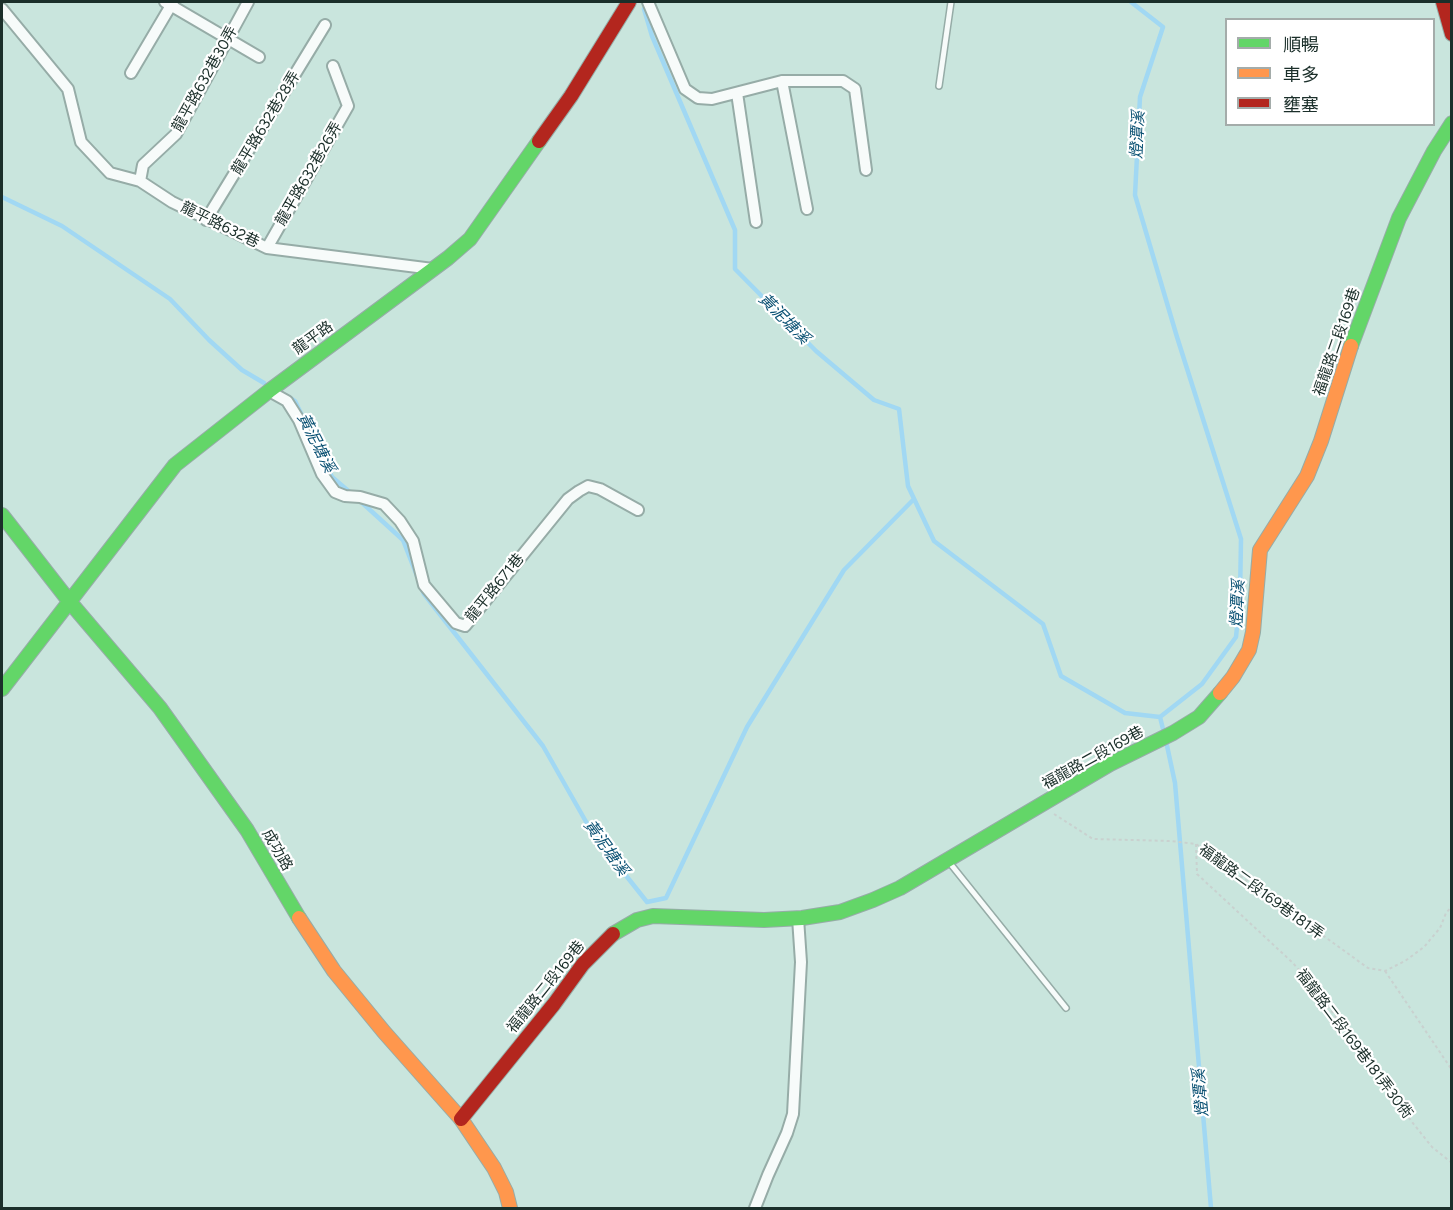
<!DOCTYPE html>
<html>
<head>
<meta charset="utf-8">
<style>
  body { margin:0 }
  #map { position:relative; width:1453px; height:1210px; overflow:hidden; background:#c9e5dd; font-family:Figtree,"Noto Sans TC",sans-serif }
  canvas { display:block }
  .frame { position:absolute; inset:0; border:3px solid #1b2f2a; pointer-events:none }
  .legend { position:absolute; left:1225px; top:18px; width:210px; height:108px; box-sizing:border-box; background:#fff; border:2px solid #a4acaa; margin:0; padding:8px 10px; list-style:none; font-size:18px; color:#1b2f2a }
  .legend li { display:flex; align-items:center; gap:12px; height:30px }
  .legend b { width:30px; border:2px solid #a4acaa }
</style>
</head>
<body>
<div id="map">
<canvas width="1453" height="1210"></canvas>
<div class="frame"></div>
<ul class="legend">
<li><b style="height:8px;background:#63d668"></b>順暢</li>
<li><b style="height:8px;background:#ff974d"></b>車多</li>
<li><b style="height:8px;background:#b3261e"></b>壅塞</li>
</ul>
</div>
<script>
const ctx = document.querySelector('canvas').getContext('2d');
ctx.lineJoin = 'round';
function toPath(rows) {
  const path = new Path2D();
  for (const r of rows) {
    path.moveTo(r[0], r[1]);
    for (let i = 2; i < r.length; i += 2) path.lineTo(r[i], r[i + 1]);
  }
  return path;
}
function stroke(path, color, width, dash) {
  ctx.strokeStyle = color;
  ctx.lineWidth = width;
  ctx.lineCap = dash ? 'butt' : 'round';
  ctx.setLineDash(dash || []);
  ctx.stroke(path);
}
function label(font, color, halo, rows, align = 'center') {
  ctx.font = font + ' Figtree,"Noto Sans TC",sans-serif';
  ctx.lineWidth = 4.5;
  ctx.setLineDash([]);
  ctx.textBaseline = 'middle';
  ctx.strokeStyle = halo;
  ctx.fillStyle = color;
  for (const [text, x, y, turn = 0] of rows) {
    ctx.save();
    ctx.translate(x, y);
    ctx.rotate((+turn || 0) * Math.PI / 180);
    ctx.textAlign = isNaN(turn) ? turn : align;
    if (halo) ctx.strokeText(text, 0, 0);
    ctx.fillText(text, 0, 0);
    ctx.restore();
  }
}
stroke(toPath([
  [1131,2,1163,27,1140,97,1135,195,1177,337,1241,539,1240,597,1236,637,1202,684,1160,717,1164,733],
  [644,9,652,36,735,230,735,269,816,351,874,400,899,409,908,486,934,541,1043,624,1061,676,1125,713,1160,717],
  [2,197,62,226,170,299,209,340,242,370,264,383],
  [289,397,295,401,332,477,352,494],
  [358,499,403,540,417,576],
  [421,587,424,594,543,746,593,834,647,902,666,898,747,727,844,570,914,499],
  [1166,741,1175,783,1211,1208]
]), '#a1d8f3', 4.5);
const lane = toPath([
  [939,86,951,2],
  [949,862,1066,1008]
]);
const street = toPath([
  [165,2,259,57],
  [648,2,685,89,698,98,712,99,782,81,843,81,855,89,866,170],
  [2,9,68,89,81,142,110,173,140,181,172,202,267,248,433,269],
  [131,73,173,2],
  [782,81,807,209],
  [737,93,756,222],
  [140,181,143,165,176,134,248,2],
  [206,220,325,25],
  [267,248,348,106,333,66],
  [269,391,287,401,299,420,322,474,335,492,345,496,360,497,384,504,400,521,413,541,424,585,456,623,465,626,568,499,579,491,588,486,600,489,638,510],
  [755,1208,768,1175,787,1133,793,1114,801,962,798,918]
]);
const fast = toPath([
  [1351,346,1399,218,1434,151,1452,123],
  [2,515,69,601,160,708,247,830,299,918],
  [2,689,175,465,269,391,448,258,470,239,539,141],
  [613,934,637,920,653,916,764,920,802,918,840,912,873,900,900,888,1110,764,1173,733,1199,717,1220,693]
]);
const slow = toPath([
  [1220,693,1233,677,1249,650,1253,632,1260,550,1307,476,1321,441,1351,346],
  [299,918,334,971,384,1032,461,1119,494,1168,506,1192,510,1208]
]);
const jam = toPath([
  [1443,2,1452,34],
  [539,141,571,96,629,2],
  [461,1119,554,1004,583,964,613,934]
]);
stroke(lane, '#96aca7', 8);
stroke(street, '#96aca7', 14);
stroke(fast, '#96aca7', 16);
stroke(slow, '#96aca7', 16);
stroke(jam, '#96aca7', 16);
stroke(toPath([
  [1054,814,1093,839,1171,841,1196,844,1368,968,1385,971,1405,961,1424,947,1440,928,1446,913,1452,906],
  [1196,844,1197,874,1293,963,1319,994,1412,1122,1432,1147,1452,1163],
  [1385,971,1452,1070]
]), '#c9d1cf', 2, [3, 3]);
stroke(lane, '#f7fbfa', 5);
stroke(street, '#f7fbfa', 10);
stroke(fast, '#63d668', 14);
stroke(slow, '#ff974d', 14);
stroke(jam, '#b3261e', 14);
label('15px', '#1b2f2a', '#fff', [
  ["龍平路632巷30弄",205,79,-61],
  ["龍平路632巷28弄",266,123,-59],
  ["龍平路632巷26弄",309,174,-60],
  ["龍平路632巷",220,225,26],
  ["龍平路",313,338,-36],
  ["福龍路二段169巷",1337,342,-71],
  ["龍平路671巷",495,588,-51],
  ["福龍路二段169巷",1093,758,-29],
  ["成功路",277,850,60],
  ["福龍路二段169巷181弄",1261,892,36],
  ["福龍路二段169巷",546,987,-51],
  ["福龍路二段169巷181弄30衖",1354,1044,53]
]);
label('italic 16px', '#0a5173', '#fff', [
  ["燈潭溪",1138,135,-87],
  ["黃泥塘溪",784,319,45],
  ["黃泥塘溪",316,443,63],
  ["燈潭溪",1238,604,-87],
  ["黃泥塘溪",606,848,54],
  ["燈潭溪",1201,1093,-95]
]);
</script>
</body>
</html>
